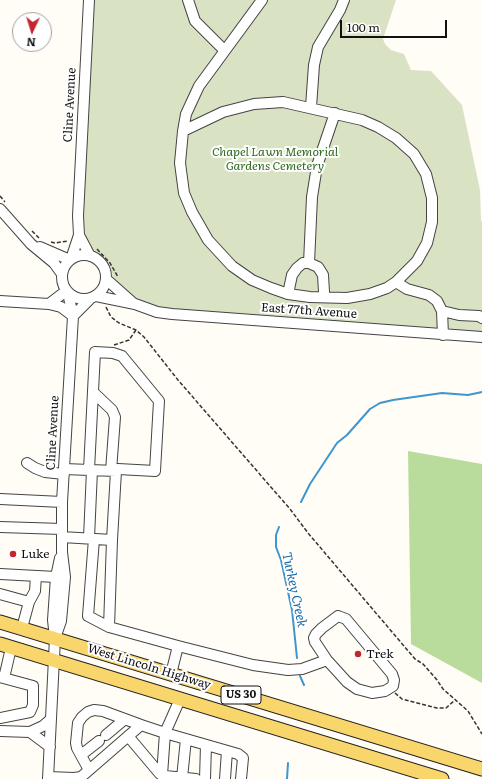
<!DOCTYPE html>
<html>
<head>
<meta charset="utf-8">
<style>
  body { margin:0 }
  #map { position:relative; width:482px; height:779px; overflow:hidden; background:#fffdf5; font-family:Literata,serif }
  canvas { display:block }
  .north { position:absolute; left:12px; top:12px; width:40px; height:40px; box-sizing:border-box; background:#fff; border:1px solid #a0a0a0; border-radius:50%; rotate:184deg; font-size:11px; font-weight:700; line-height:16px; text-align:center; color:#111 }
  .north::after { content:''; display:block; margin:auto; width:14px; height:18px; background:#c4262e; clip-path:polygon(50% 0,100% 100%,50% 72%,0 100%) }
  .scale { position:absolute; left:340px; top:20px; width:107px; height:18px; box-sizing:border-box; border:2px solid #111; border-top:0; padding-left:5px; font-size:12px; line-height:14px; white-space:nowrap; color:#111; -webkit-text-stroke:3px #fff; paint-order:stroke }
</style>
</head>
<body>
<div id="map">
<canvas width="482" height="779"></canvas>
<div class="north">N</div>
<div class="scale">100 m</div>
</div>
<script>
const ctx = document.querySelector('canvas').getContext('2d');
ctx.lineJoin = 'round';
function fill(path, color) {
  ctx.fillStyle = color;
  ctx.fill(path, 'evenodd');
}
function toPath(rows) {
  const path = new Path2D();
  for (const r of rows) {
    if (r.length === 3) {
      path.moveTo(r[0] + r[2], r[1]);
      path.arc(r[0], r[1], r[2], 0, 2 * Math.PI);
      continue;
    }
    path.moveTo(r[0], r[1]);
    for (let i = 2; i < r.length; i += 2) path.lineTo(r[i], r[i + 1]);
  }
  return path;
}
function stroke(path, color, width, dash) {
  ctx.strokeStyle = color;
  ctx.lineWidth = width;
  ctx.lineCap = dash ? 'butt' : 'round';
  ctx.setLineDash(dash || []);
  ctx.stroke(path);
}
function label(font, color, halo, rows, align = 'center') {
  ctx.font = font + ' Literata,serif';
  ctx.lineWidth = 4;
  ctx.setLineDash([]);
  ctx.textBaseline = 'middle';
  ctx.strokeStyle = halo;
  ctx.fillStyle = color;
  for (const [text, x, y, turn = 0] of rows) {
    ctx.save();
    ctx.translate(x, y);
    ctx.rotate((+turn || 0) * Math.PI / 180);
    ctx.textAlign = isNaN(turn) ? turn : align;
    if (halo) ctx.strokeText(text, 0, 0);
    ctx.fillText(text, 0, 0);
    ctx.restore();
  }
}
fill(toPath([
  [408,451,482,464,482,683,411,644]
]), '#b9dc9c');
fill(toPath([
  [93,0,396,0,383,39,385,44,391,50,404,54,411,70,431,71,462,105,480,190,481,220,482,222,482,334,156,308,133,298,119,286,106,266,95,254,87,241,82,218]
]), '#d9e3c4');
stroke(toPath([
  [301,502,310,484,337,443,347,435,370,409,380,403,393,400,442,393,468,395,482,392],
  [279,527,276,535,276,547,281,560,292,610,297,658],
  [300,676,304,685],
  [287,779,288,763]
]), '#3f96cf', 2);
const minor = toPath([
  [89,0,78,216,79,235,90,256],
  [188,0,195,21,224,50],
  [311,107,314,65,318,47,340,10,344,0],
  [183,131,223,112,254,104,283,102,362,120,378,127,396,138,414,154,426,174,432,198,432,222,427,243,417,261,396,282,387,288,370,294,347,298,310,297,288,294,271,288,252,280,232,266,208,240,192,212,184,193,180,163,183,131,186,114,199,86,262,0],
  [0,209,31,244,54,263,62,274],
  [40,247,70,260],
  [84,277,22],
  [71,259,79,235],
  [309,263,312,197,317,166,335,113],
  [106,279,133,303],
  [396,282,407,289,429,295,437,301,442,311,443,335],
  [288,294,292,275,297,268,303,263,309,263,318,267,323,275,324,292,323,297],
  [96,296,135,304,157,312,172,314,482,337],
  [0,301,49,304,61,307,73,316],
  [49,304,66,291],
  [442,311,459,315,479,316,482,318],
  [73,316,91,298],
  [93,392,112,410,115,417,111,471],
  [27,463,35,468,45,472,64,474],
  [89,470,95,352,113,353,122,356,159,401,155,471,118,469,116,471],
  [0,499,62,502],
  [0,527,62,529],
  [62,537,112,540,116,471,64,469],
  [89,538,92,470],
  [94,539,88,616,109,627,178,646,171,674],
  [0,574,56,577],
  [0,594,29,602],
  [338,616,346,619,392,674,394,680,393,686,385,691,372,693,357,689,347,682,327,660,315,642,314,638,316,634,322,628,338,616],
  [109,627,112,540],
  [22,628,29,602,35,591,36,576],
  [55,638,61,621,65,577,62,552,62,502,73,316,68,293],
  [178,646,253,665,288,670,302,669,327,660],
  [0,677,33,686,33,705,30,712,0,718],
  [4,678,11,648],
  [0,731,30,732,50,747],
  [30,732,43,726,51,719],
  [106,735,125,719],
  [128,736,160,774,165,776,196,779],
  [81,755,99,741],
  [89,770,77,748,76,743,78,723,82,717,88,712,94,710,103,711,141,725],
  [162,775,165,733,238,754,243,758,241,779],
  [48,777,74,778,81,777,141,725,165,733,180,699],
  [182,778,186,739],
  [48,779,55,638,53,620,56,577,60,558],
  [205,779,206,745],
  [225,779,227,751]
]);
const major = toPath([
  [0,622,482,769],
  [0,644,442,779]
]);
stroke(minor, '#444', 12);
stroke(major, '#222', 15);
stroke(toPath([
  [0,196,5,202],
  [32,231,39,238],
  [51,242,55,243,68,241],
  [97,249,110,263,118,277],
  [106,307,111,317,119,323,136,330,144,337,178,380,290,509,308,533,415,659,423,664,437,680,443,689,468,711,482,734],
  [114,345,129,340,136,330],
  [395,693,402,699,437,708,446,708,455,700]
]), '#333', 1.5, [4, 2]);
stroke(minor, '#fff', 10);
stroke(major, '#f9d66b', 13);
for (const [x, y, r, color] of [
  [13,554,4,"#c4262e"],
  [358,654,4,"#c4262e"]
]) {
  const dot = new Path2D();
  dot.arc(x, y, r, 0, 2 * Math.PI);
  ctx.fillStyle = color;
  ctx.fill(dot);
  stroke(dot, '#fff', 1.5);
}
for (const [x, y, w] of [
  [241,695,40]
]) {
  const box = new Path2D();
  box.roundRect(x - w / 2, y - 9, w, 18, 3);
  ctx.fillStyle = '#fff';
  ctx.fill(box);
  stroke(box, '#111', 1);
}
label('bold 11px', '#111', null, [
  ["US 30",241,695]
]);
label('12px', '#111', '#fff', [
  ["Cline Avenue",70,105,-87],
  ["East 77th Avenue",309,311,4],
  ["Cline Avenue",53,433,-87],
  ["West Lincoln Highway",149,667,17]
]);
label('italic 12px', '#2f6b1f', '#fff', [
  ["Chapel Lawn Memorial",275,152],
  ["Gardens Cemetery",275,166]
]);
label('12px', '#111', '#fff', [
  ["Luke",21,554],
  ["Trek",366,654]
], 'left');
label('italic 13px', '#1768a6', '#fff', [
  ["Turkey Creek",294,590,78]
]);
</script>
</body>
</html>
